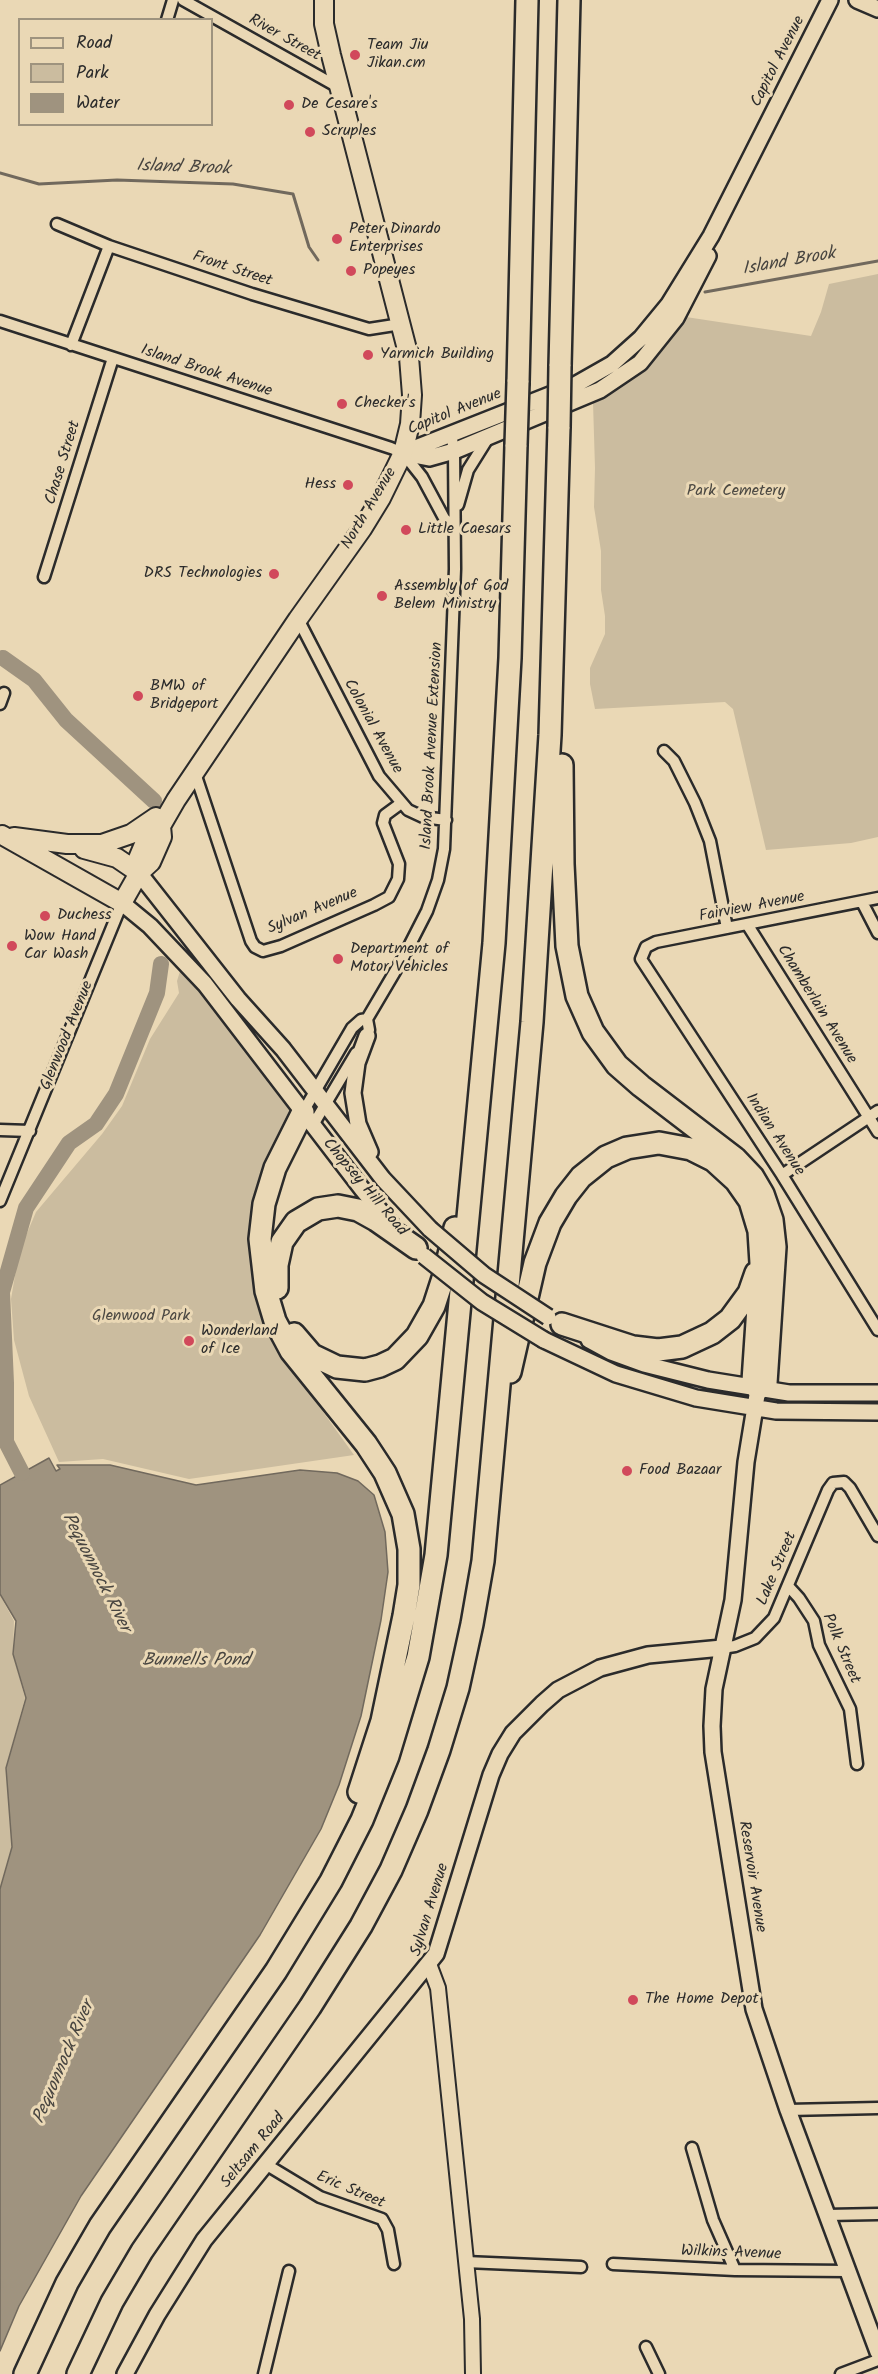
<!DOCTYPE html>
<html>
<head>
<meta charset="utf-8">
<style>
  body { margin:0 }
  #map { position:relative; width:878px; height:2374px; overflow:hidden; background:#ead8b5; font-family:Kalam,sans-serif }
  canvas { display:block }
  .legend { position:absolute; left:18px; top:18px; width:195px; height:108px; box-sizing:border-box; background:#ead8b5; border:2px solid #9e937e; margin:0; padding:8px 10px; list-style:none; font-size:18px; color:#2b2b2b }
  .legend li { display:flex; align-items:center; gap:12px; height:30px }
  .legend b { width:30px; border:2px solid #9e937e }
</style>
</head>
<body>
<div id="map">
<canvas width="878" height="2374"></canvas>
<ul class="legend">
<li><b style="height:8px;background:#ead8b5"></b>Road</li>
<li><b style="height:16px;background:#cbbc9f"></b>Park</li>
<li><b style="height:16px;background:#9f937f"></b>Water</li>
</ul>
</div>
<script>
const ctx = document.querySelector('canvas').getContext('2d');
ctx.lineJoin = 'round';
function fill(path, color) {
  ctx.fillStyle = color;
  ctx.fill(path, 'evenodd');
}
function toPath(rows) {
  const path = new Path2D();
  for (const r of rows) {
    path.moveTo(r[0], r[1]);
    for (let i = 2; i < r.length; i += 2) path.lineTo(r[i], r[i + 1]);
  }
  return path;
}
function stroke(path, color, width, dash) {
  ctx.strokeStyle = color;
  ctx.lineWidth = width;
  ctx.lineCap = dash ? 'butt' : 'round';
  ctx.setLineDash(dash || []);
  ctx.stroke(path);
}
function label(font, color, halo, rows, align = 'center') {
  ctx.font = font + ' Kalam,sans-serif';
  ctx.lineWidth = 6;
  ctx.setLineDash([]);
  ctx.textBaseline = 'middle';
  ctx.strokeStyle = halo;
  ctx.fillStyle = color;
  for (const [text, x, y, turn = 0] of rows) {
    ctx.save();
    ctx.translate(x, y);
    ctx.rotate((+turn || 0) * Math.PI / 180);
    ctx.textAlign = isNaN(turn) ? turn : align;
    if (halo) ctx.strokeText(text, 0, 0);
    ctx.fillText(text, 0, 0);
    ctx.restore();
  }
}
fill(toPath([
  [878,274,878,837,851,843,766,850,733,709,725,702,595,709,590,684,590,668,605,634,605,616,601,590,601,551,594,507,595,468,593,402,648,363,670,340,686,317,811,336,821,312,829,284],
  [181,968,280,1080,309,1119,286,1157,269,1207,275,1340,298,1377,354,1455,189,1479,103,1459,59,1462,29,1396,14,1340,11,1299,19,1252,36,1212,102,1134,122,1106,150,1039,179,993,177,981],
  [0,1595,14,1621,13,1654,25,1698,6,1768,12,1847,0,1889]
]), '#cbbc9f');
const water = toPath([
  [49,1458,56,1471,60,1469,57,1465,110,1465,196,1485,300,1470,337,1473,358,1481,374,1495,385,1532,388,1572,381,1620,361,1716,339,1785,321,1829,260,1935,81,2196,19,2306,0,2351,0,1889,12,1847,6,1768,26,1698,13,1654,16,1621,0,1594,0,1485,49,1458]
]);
fill(water, '#9f937f');
stroke(water, '#71695d', 1.5);
stroke(toPath([
  [0,173,39,184,117,180,233,184,293,194,309,247,318,260],
  [705,292,878,261]
]), '#71695d', 3);
stroke(toPath([
  [3,658,34,680,66,720,154,801],
  [22,1473,6,1442,6,1383,2,1292,26,1208,69,1143,96,1124,116,1094,157,993,161,964]
]), '#9f937f', 16);
const minor = toPath([
  [183,0,338,87],
  [167,20,173,0],
  [57,224,109,246,252,294,369,329,401,324],
  [0,321,391,448,403,453,422,477,444,518,454,529],
  [71,345,109,246],
  [458,505,468,470,488,438],
  [44,577,113,358],
  [298,619,379,776,408,810,423,817,446,820],
  [0,704,4,693],
  [664,751,674,761,695,803,710,841,727,928],
  [195,773,251,941,255,947,263,951,281,946,374,905,389,897,398,879,399,864,383,823,385,815,400,804],
  [878,898,656,942,646,947,641,959,782,1175,878,1330],
  [862,902,878,933],
  [747,924,878,1132],
  [365,1040,369,1030,367,1019,403,958,427,911,438,880,444,849,455,569,454,451,451,433],
  [303,1112,352,1028,361,1020,367,1019],
  [313,1125,356,1053],
  [0,1130,30,1131],
  [782,1175,878,1111],
  [0,1201,122,903],
  [789,1587,799,1598,814,1621,819,1645,850,1709,857,1764],
  [722,1648,735,1646,755,1638,774,1618,828,1490,833,1483,844,1482,850,1488,878,1536],
  [788,2110,878,2108],
  [692,2148,713,2220,735,2270],
  [267,2165,320,2197,382,2219,388,2230,394,2264],
  [827,2215,878,2214],
  [466,2262,581,2267],
  [613,2264,735,2270,848,2271],
  [646,2347,659,2374],
  [264,2374,289,2271],
  [841,2374,878,2360]
]);
const tertiary = toPath([
  [429,1964,438,1988,472,2319,473,2374]
]);
const secondary = toPath([
  [857,0,878,9],
  [403,453,575,385,612,364,641,338,669,304,711,236,830,0],
  [403,453,429,458,454,451,600,390,640,363,676,318,708,256],
  [139,873,238,999,283,1049,383,1179,430,1229],
  [122,903,150,926,205,984,362,1189,391,1224],
  [367,1036,357,1063,353,1093,358,1124,370,1152],
  [544,1340,616,1374,696,1398,776,1411,878,1412],
  [589,1340,611,1352,644,1364,708,1380,789,1393,878,1393],
  [758,1389,746,1462,733,1600,714,1689,712,1726,713,1752,754,2009,788,2110,878,2352],
  [125,2374,157,2315,204,2240,436,1954,491,1775,500,1754,513,1733,542,1704,558,1690,600,1668,648,1655,722,1648]
]);
const primary = toPath([
  [2,835,122,903,139,873,151,862,162,837,161,826],
  [14,837,67,844,102,844,131,834,156,817],
  [84,849,117,858,139,873],
  [139,873,137,861,148,835,161,826,176,800,298,619,362,529,381,498,403,453,410,424,412,395,409,357,331,55,324,24,324,0]
]);
const motorway = toPath([
  [560,366,569,0],
  [518,382,527,0],
  [303,1112,275,1168,264,1204,260,1239,266,1291,275,1321,291,1351,366,1444,385,1473,403,1514,409,1549,409,1585,404,1616,382,1721,359,1792],
  [277,1288,277,1265,282,1242,296,1222,318,1209,338,1206,358,1210,376,1220,416,1248],
  [562,1324,633,1347,658,1350,682,1347,712,1333,730,1319,749,1293,756,1273],
  [294,1334,312,1355,337,1367,365,1370,380,1366,395,1359,417,1336,434,1306,445,1272,455,1228],
  [510,1372,535,1263,550,1223,566,1196,581,1177,606,1157,627,1148,659,1143,691,1149,713,1160,736,1181,750,1201,759,1231,761,1263,753,1381,758,1389,766,1383,775,1247,772,1220,763,1194,753,1177,735,1158,641,1086,617,1065,593,1032,577,996,567,946,563,864,562,765],
  [25,2374,67,2283,100,2226,276,1971,331,1881,362,1820,388,1756,418,1657,436,1555,494,943,510,658,516,445],
  [78,2374,112,2302,142,2251,310,2007,361,1926,391,1870,417,1810,439,1750,458,1688,472,1624,483,1561,532,1022,550,735,559,427]
]);
stroke(minor, '#2b2b2b', 15);
stroke(tertiary, '#2b2b2b', 18);
stroke(secondary, '#2b2b2b', 20);
stroke(primary, '#2b2b2b', 22);
stroke(motorway, '#2b2b2b', 26);
stroke(minor, '#ead8b5', 10);
stroke(tertiary, '#ead8b5', 14);
stroke(secondary, '#ead8b5', 15);
stroke(primary, '#ead8b5', 18);
stroke(motorway, '#ead8b5', 21);
const secondaryBridge = toPath([
  [430,1229,484,1275,548,1317],
  [424,1256,482,1302,544,1340]
]);
const motorwayBridge = toPath([
  [559,427,560,366],
  [516,445,518,382]
]);
stroke(secondaryBridge, '#2b2b2b', 20, []);
stroke(motorwayBridge, '#2b2b2b', 26, []);
stroke(secondaryBridge, '#ead8b5', 15);
stroke(motorwayBridge, '#ead8b5', 21);
for (const [x, y, r, color] of [
  [355,55,6,"#d1495b"],
  [289,105,6,"#d1495b"],
  [310,132,6,"#d1495b"],
  [337,239,6,"#d1495b"],
  [351,271,6,"#d1495b"],
  [368,355,6,"#d1495b"],
  [342,404,6,"#d1495b"],
  [348,485,6,"#d1495b"],
  [406,530,6,"#d1495b"],
  [274,574,6,"#d1495b"],
  [382,596,6,"#d1495b"],
  [138,696,6,"#d1495b"],
  [45,916,6,"#d1495b"],
  [12,946,6,"#d1495b"],
  [338,959,6,"#d1495b"],
  [189,1341,6,"#d1495b"],
  [627,1471,6,"#d1495b"],
  [633,2000,6,"#d1495b"]
]) {
  const dot = new Path2D();
  dot.arc(x, y, r, 0, 2 * Math.PI);
  ctx.fillStyle = color;
  ctx.fill(dot);
  stroke(dot, '#ead8b5', 2);
}
label('16px', '#2b2b2b', '#ead8b5', [
  ["River Street",284,39,29],
  ["Capitol Avenue",779,62,-63],
  ["Front Street",232,270,18],
  ["Island Brook Avenue",206,372,18],
  ["Capitol Avenue",455,413,-22],
  ["Chase Street",64,463,-73],
  ["North Avenue",370,509,-59],
  ["Colonial Avenue",372,727,61],
  ["Island Brook Avenue Extension",433,746,-87],
  ["Fairview Avenue",752,908,-11],
  ["Sylvan Avenue",313,912,-23],
  ["Chamberlain Avenue",816,1005,58],
  ["Glenwood Avenue",68,1036,-68],
  ["Indian Avenue",774,1135,57],
  ["Chopsey Hill Road",364,1188,50],
  ["Lake Street",778,1569,-67],
  ["Polk Street",840,1649,67],
  ["Reservoir Avenue",751,1877,81],
  ["Sylvan Avenue",431,1910,-73],
  ["Seltsam Road",254,2151,-51],
  ["Eric Street",350,2191,23],
  ["Wilkins Avenue",731,2254,2]
]);
label('16px', '#2b2b2b', '#ead8b5', [
  ["Team Jiu",367,46],
  ["Jikan.cm",367,64],
  ["De Cesare's",301,105],
  ["Scruples",322,132],
  ["Peter Dinardo",349,230],
  ["Enterprises",349,248],
  ["Popeyes",363,271],
  ["Yarmich Building",380,355],
  ["Checker's",354,404],
  ["Hess",336,485,"right"],
  ["Little Caesars",418,530],
  ["DRS Technologies",262,574,"right"],
  ["Assembly of God",394,587],
  ["Belem Ministry",394,605],
  ["BMW of",150,687],
  ["Bridgeport",150,705],
  ["Duchess",57,916],
  ["Wow Hand",24,937],
  ["Car Wash",24,955],
  ["Department of",350,950],
  ["Motor Vehicles",350,968],
  ["Wonderland",201,1332],
  ["of Ice",201,1350],
  ["Food Bazaar",639,1471],
  ["The Home Depot",645,2000]
], 'left');
label('16px', '#4b4842', '#ead8b5', [
  ["Park Cemetery",736,492],
  ["Glenwood Park",141,1317]
]);
label('italic 18px', '#484540', '#ead8b5', [
  ["Island Brook",183,169,2],
  ["Island Brook",789,263,-10],
  ["Pequonnock River",95,1573,63],
  ["Bunnells Pond",196,1662],
  ["Pequonnock River",65,2063,-67]
]);
</script>
</body>
</html>
